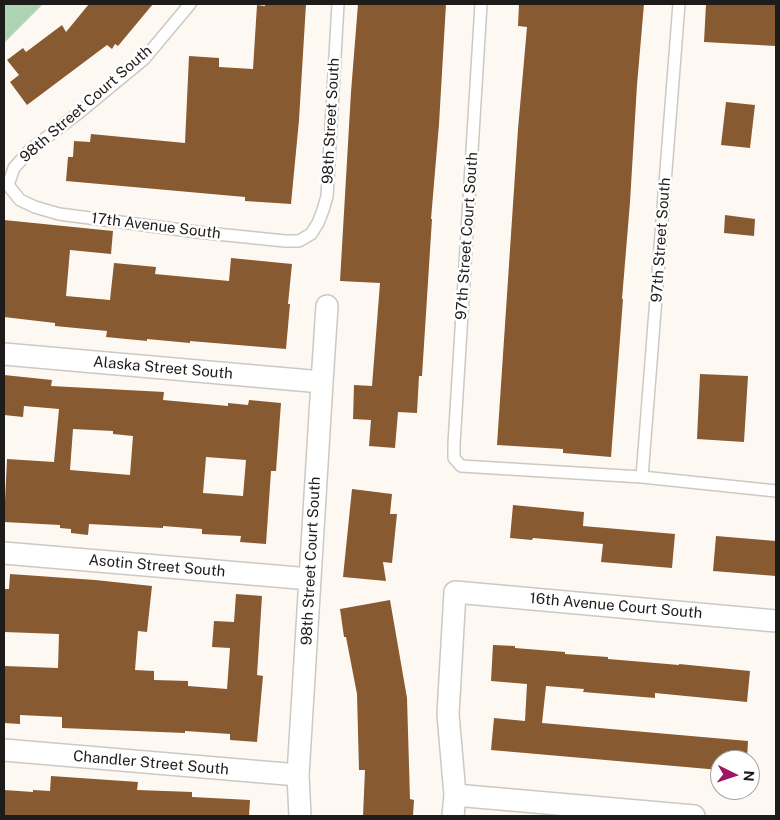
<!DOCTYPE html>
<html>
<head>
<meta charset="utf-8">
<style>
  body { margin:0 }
  #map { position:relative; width:780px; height:820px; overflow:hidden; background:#fef8f3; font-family:"Public Sans",sans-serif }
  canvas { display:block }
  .frame { position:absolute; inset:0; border:5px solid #1e1c1a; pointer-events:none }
  .north { position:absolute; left:710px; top:750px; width:50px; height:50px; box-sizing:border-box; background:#fff; border:1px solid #a5a4a3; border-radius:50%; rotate:94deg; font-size:14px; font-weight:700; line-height:20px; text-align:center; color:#1e1c1a }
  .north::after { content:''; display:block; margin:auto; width:18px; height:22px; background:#9d1564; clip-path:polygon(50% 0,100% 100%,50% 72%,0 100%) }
</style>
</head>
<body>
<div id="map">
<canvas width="780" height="820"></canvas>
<div class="frame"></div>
<div class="north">N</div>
</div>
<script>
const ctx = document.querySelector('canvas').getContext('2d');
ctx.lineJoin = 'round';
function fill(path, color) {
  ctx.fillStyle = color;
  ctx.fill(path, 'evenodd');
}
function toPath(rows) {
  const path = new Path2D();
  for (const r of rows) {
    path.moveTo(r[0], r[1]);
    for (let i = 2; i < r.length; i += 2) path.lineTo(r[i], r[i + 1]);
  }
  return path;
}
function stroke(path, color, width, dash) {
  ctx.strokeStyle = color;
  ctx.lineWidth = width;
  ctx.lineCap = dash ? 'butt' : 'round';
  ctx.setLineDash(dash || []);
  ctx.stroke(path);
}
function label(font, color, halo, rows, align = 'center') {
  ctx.font = font + ' "Public Sans",sans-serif';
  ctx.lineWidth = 5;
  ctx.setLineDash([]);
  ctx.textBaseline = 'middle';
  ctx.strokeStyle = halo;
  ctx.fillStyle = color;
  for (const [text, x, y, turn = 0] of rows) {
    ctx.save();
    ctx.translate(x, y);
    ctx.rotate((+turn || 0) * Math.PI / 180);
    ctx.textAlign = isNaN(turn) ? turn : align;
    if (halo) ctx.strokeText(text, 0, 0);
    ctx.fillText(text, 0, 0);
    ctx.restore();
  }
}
fill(toPath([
  [4,4,43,4,4,43]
]), '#aed5b3');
fill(toPath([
  [89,4,153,4,118,46,115,44,112,49,107,45,27,105,10,82,19,75,7,60,23,48,26,52,62,25,66,32],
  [265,4,306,4,299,120,291,204,245,201,245,197,66,181,68,157,73,157,74,141,90,142,91,134,185,143,189,56,219,58,219,67,253,69,257,5,265,6],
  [358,4,446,4,439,124,431,219,432,219,422,376,419,376,417,413,398,412,395,448,369,446,371,420,353,419,354,385,372,386,380,283,340,281,351,92],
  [519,4,644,4,637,85,630,202,622,299,623,299,611,457,563,453,563,449,497,445,518,129,527,27,518,26],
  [706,4,776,4,776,46,704,42],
  [726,102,755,105,750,148,721,145],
  [725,215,755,219,754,236,724,233],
  [4,220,113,231,111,254,70,250,66,296,110,300,114,263,156,267,155,274,229,281,231,258,292,264,288,304,290,304,286,349,190,341,190,343,147,339,147,341,106,337,107,331,55,326,55,323,4,317],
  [700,374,748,376,744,442,697,439],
  [4,375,52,380,51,386,164,392,163,400,228,406,228,403,248,405,249,400,281,403,276,471,271,471,266,544,240,542,241,536,202,534,202,529,163,526,163,528,89,524,88,535,71,533,71,529,60,528,60,525,4,522,7,459,54,462,59,409,24,406,23,417,4,415],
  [73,429,113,431,113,434,133,436,130,475,70,470],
  [206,457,246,460,243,496,203,493],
  [352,489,392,494,390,514,397,514,392,563,383,562,386,581,343,577],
  [513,505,584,512,583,526,675,534,672,568,601,562,603,544,533,538,532,540,510,538],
  [716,536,776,541,776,576,713,571],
  [10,574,95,580,152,586,147,632,138,631,135,670,154,671,154,680,188,681,188,686,227,689,230,648,212,647,214,621,234,622,236,594,262,596,257,675,263,676,257,742,230,740,230,734,185,731,185,733,62,728,62,717,20,715,20,724,4,723,4,666,58,668,59,634,4,632,4,589,9,589],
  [390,600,407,698,410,799,414,800,413,816,363,816,365,770,359,770,357,694,346,637,344,637,340,609],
  [493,645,515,646,515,648,565,652,565,654,608,657,608,659,679,665,679,664,750,671,747,702,655,693,655,698,583,692,584,689,546,686,542,723,748,741,747,760,720,760,720,770,491,750,494,718,525,721,527,684,491,681],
  [51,776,138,782,137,790,192,792,192,797,250,800,249,816,4,816,4,790,33,792,33,790,50,791]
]), '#885a32');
const service = toPath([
  [481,4,454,444,454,458,461,466,642,477,776,491],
  [8,185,20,200,35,207,59,214,197,232,285,241,299,241,311,234,318,223,323,210,327,196,338,4],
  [8,185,14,168,30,150,76,115,144,59,190,4],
  [642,477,679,4]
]);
const minor = toPath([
  [4,354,322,382],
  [4,553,310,579],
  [4,750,298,775],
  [455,795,694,816],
  [300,816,298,775,322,382,327,306],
  [453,816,455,795,448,714,455,592,776,621]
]);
stroke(service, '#cdc8c3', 14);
stroke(minor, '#cdc8c3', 24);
stroke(service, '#fff', 11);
stroke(minor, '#fff', 21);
label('15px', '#1e1c1a', '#fff', [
  ["98th Street Court South",86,104,-41],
  ["98th Street South",331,121,-87],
  ["17th Avenue South",156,226,7],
  ["97th Street Court South",467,236,-86],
  ["97th Street South",661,240,-86],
  ["Alaska Street South",163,368,5],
  ["98th Street Court South",311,561,-87],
  ["Asotin Street South",157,566,5],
  ["16th Avenue Court South",616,606,5],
  ["Chandler Street South",151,763,5]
]);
</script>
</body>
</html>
